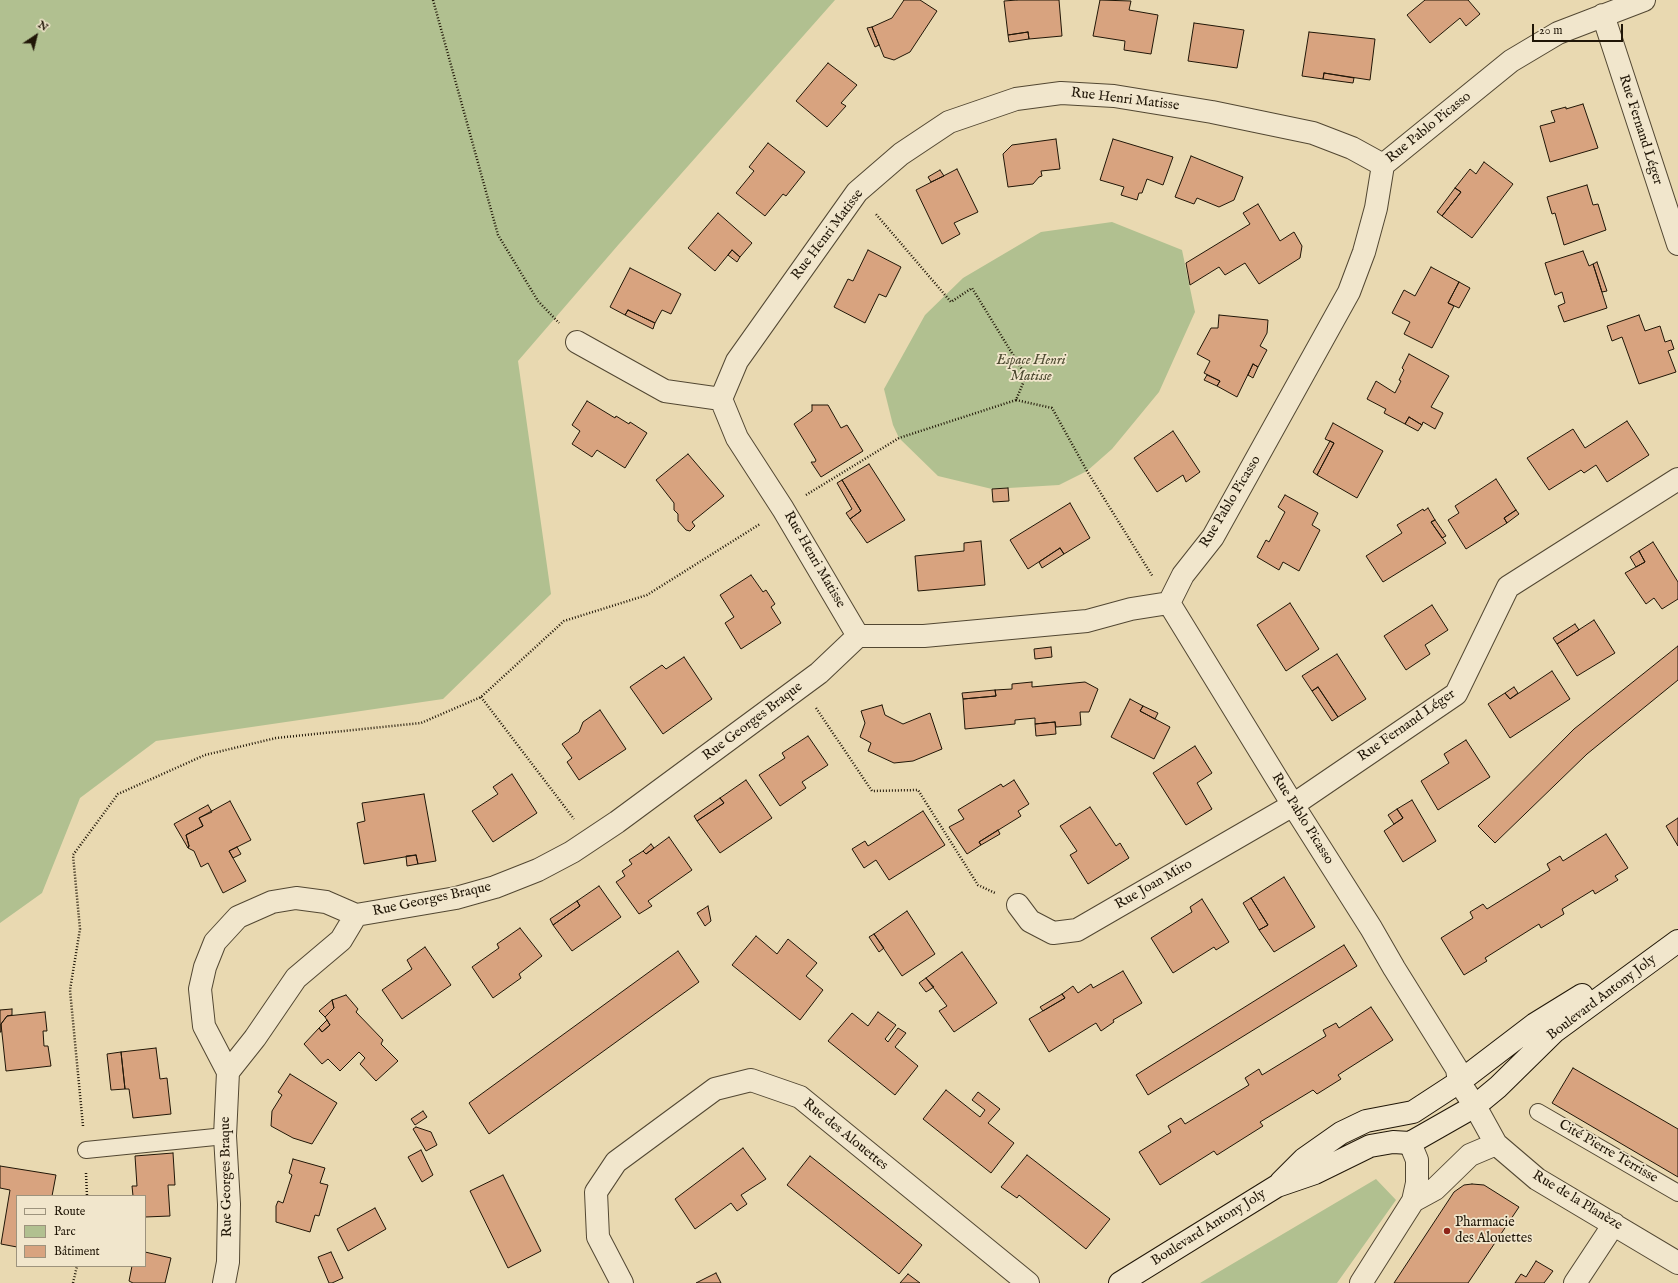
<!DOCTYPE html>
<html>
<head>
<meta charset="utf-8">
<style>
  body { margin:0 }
  #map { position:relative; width:1678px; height:1283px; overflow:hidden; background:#e9d9b1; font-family:"IM FELL English",serif }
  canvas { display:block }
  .legend { position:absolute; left:16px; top:1195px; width:130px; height:72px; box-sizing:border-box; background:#f1e6cc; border:1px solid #9d937d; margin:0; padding:5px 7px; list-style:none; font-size:12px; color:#201607 }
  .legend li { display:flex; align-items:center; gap:8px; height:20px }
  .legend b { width:20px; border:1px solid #9d937d }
  .north { position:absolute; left:16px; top:16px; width:40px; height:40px; -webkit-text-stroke:3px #f1e6cc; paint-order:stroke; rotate:35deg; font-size:11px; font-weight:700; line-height:16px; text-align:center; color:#201607 }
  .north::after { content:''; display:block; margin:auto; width:14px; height:18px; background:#201607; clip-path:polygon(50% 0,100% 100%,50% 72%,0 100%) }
  .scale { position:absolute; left:1532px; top:24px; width:91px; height:18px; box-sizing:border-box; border:2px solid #201607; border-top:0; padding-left:5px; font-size:12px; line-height:14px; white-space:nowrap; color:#201607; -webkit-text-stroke:3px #f1e6cc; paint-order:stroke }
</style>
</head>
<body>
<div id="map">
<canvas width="1678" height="1283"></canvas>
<ul class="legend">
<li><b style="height:5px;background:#f1e6cc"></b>Route</li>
<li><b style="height:11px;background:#b1c090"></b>Parc</li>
<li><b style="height:11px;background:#d8a37f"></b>Bâtiment</li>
</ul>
<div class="north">N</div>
<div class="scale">20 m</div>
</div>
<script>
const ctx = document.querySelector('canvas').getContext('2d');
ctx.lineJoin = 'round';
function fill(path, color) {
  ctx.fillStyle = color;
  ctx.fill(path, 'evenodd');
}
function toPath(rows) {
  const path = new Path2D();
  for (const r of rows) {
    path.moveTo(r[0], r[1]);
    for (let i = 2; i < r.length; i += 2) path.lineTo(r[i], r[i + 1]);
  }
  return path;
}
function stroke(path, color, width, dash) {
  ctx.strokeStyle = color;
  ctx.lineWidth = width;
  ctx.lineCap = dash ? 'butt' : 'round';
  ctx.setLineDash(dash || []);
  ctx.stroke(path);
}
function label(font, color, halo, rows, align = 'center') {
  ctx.font = font + ' "IM FELL English",serif';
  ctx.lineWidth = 3.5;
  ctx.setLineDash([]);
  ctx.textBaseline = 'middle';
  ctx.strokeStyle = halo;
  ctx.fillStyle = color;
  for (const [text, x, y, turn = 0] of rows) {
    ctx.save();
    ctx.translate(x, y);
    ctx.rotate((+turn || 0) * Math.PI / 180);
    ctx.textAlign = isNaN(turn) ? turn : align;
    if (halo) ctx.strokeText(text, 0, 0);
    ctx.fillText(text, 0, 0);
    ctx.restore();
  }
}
fill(toPath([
  [0,0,835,0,619,244,518,361,551,594,443,699,156,741,80,798,42,893,0,923],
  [1112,222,1182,250,1195,312,1159,392,1112,449,1087,471,1059,485,992,489,938,476,899,438,893,425,884,389,925,315,963,278,1041,232],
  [1376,1179,1396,1200,1337,1283,1200,1283]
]), '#b1c090');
const building = toPath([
  [904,0,920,0,937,11,910,52,894,60,884,57,872,27,892,18,904,0],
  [1017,0,1059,0,1062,36,1029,39,1028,32,1008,35,1004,1,1017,0],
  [1100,0,1131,1,1129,10,1158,15,1151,54,1124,50,1125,41,1093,36,1100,0],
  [1425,0,1468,0,1480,14,1466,26,1460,18,1430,43,1407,15,1425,0],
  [1194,23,1244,30,1237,68,1188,61,1194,23],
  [872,27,879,45,875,47,867,28,872,27],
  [1028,32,1029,39,1009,42,1008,35,1028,32],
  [1309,32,1375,39,1370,80,1324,73,1323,79,1302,76,1309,32],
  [828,63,857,85,841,103,846,106,827,127,796,101,828,63],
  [1324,73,1354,78,1353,83,1323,79,1324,73],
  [1583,104,1598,148,1550,162,1540,126,1555,122,1551,111,1566,107,1566,109,1583,104],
  [1056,139,1060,169,1041,171,1042,176,1039,177,1033,184,1008,187,1003,154,1012,145,1056,139],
  [1113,139,1173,157,1163,185,1147,179,1142,193,1139,193,1137,200,1121,195,1124,187,1100,180,1113,139],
  [768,143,805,172,786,196,783,194,765,216,736,193,754,171,749,167,768,143],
  [1191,156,1243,177,1234,200,1219,207,1197,198,1194,204,1175,197,1191,156],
  [1484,162,1513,184,1472,238,1442,216,1461,192,1455,188,1470,169,1476,174,1484,162],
  [957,169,978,212,954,223,960,234,942,244,916,190,957,169],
  [940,170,944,176,931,182,928,177,940,170],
  [1587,185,1593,205,1598,204,1606,230,1564,245,1555,213,1552,214,1547,197,1587,185],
  [1455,188,1461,192,1442,216,1437,212,1455,188],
  [1258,204,1280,241,1294,232,1302,246,1300,258,1259,284,1245,263,1225,275,1219,267,1190,285,1186,263,1250,224,1243,213,1258,204],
  [718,213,752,243,740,257,732,250,715,271,688,248,718,213],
  [732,250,740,257,737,262,728,255,732,250],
  [868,250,901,267,886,297,879,294,865,323,834,307,848,279,853,281,868,250],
  [1583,251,1589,266,1593,264,1607,308,1564,322,1558,306,1565,303,1562,292,1555,295,1545,263,1583,251],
  [1597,262,1607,291,1602,292,1593,264,1597,262],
  [1431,267,1459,282,1448,303,1454,306,1432,348,1404,334,1410,322,1392,313,1404,290,1415,296,1431,267],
  [630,268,681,294,671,314,662,310,655,323,628,310,625,315,610,307,630,268],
  [1459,282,1470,288,1459,308,1448,303,1459,282],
  [628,310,655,323,653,329,625,315,628,310],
  [1219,315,1268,320,1267,333,1260,346,1267,350,1258,367,1253,364,1237,397,1217,386,1220,381,1204,373,1210,361,1197,354,1211,328,1218,328,1219,315],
  [1639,315,1645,331,1660,326,1665,342,1671,340,1674,349,1668,351,1676,372,1639,384,1622,337,1612,341,1607,326,1639,315],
  [1409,354,1449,376,1431,407,1443,413,1435,429,1423,422,1422,425,1409,417,1405,424,1384,413,1386,409,1367,399,1376,381,1395,393,1401,381,1399,380,1404,370,1402,368,1409,354],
  [1253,364,1258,367,1253,378,1248,375,1253,364],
  [1207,375,1220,381,1217,386,1204,380,1207,375],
  [587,401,615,418,616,416,629,424,630,422,647,433,625,468,597,450,592,457,572,444,580,431,572,425,587,401],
  [812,405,828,405,841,428,847,425,863,451,821,477,811,462,815,462,816,460,794,424,812,411,812,405],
  [1409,417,1422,425,1418,431,1405,424,1409,417],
  [1627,421,1649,455,1607,482,1596,465,1584,473,1581,470,1549,490,1527,458,1573,429,1585,448,1627,421],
  [1333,423,1383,451,1357,498,1317,475,1334,443,1325,439,1333,423],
  [1173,431,1200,472,1186,482,1183,475,1157,492,1134,458,1173,431],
  [1330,441,1334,443,1317,475,1313,472,1330,441],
  [688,454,724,496,692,522,695,526,690,531,686,530,678,521,678,514,674,510,674,503,656,480,688,454],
  [869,464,905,520,867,543,850,519,861,511,842,480,869,464],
  [1496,479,1516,510,1504,518,1507,523,1466,549,1448,520,1459,513,1455,506,1496,479],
  [842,480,861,511,850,519,846,513,852,509,837,483,842,480],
  [1008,488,1009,501,993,502,992,489,1008,488],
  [1285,495,1318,513,1312,525,1320,530,1299,571,1283,562,1279,570,1257,557,1266,540,1269,542,1285,512,1278,507,1285,495],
  [1070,503,1090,538,1064,554,1060,548,1028,569,1010,540,1070,503],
  [1428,508,1435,520,1431,522,1446,543,1383,582,1366,556,1402,533,1397,525,1423,509,1424,511,1428,508],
  [1516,510,1519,514,1507,523,1504,518,1516,510],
  [1435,520,1446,536,1442,538,1431,522,1435,520],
  [981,541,985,585,918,591,915,556,964,551,964,543,981,541],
  [1653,542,1678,582,1678,599,1662,609,1654,598,1646,604,1625,573,1645,562,1639,551,1653,542],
  [1060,548,1064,554,1042,568,1039,562,1060,548],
  [1639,551,1645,562,1636,567,1630,557,1639,551],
  [751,575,763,592,766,590,775,604,771,607,781,623,741,649,725,623,734,617,720,595,751,575],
  [1290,603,1319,649,1286,671,1257,625,1290,603],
  [1432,605,1448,630,1425,645,1430,654,1406,670,1384,636,1432,605],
  [1594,620,1615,653,1577,676,1557,644,1594,620],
  [1575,624,1579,630,1557,644,1553,638,1575,624],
  [1678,646,1678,680,1587,754,1495,843,1478,826,1574,729,1678,646],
  [1051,647,1052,657,1035,659,1034,649,1051,647],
  [1337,654,1366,699,1338,717,1318,687,1312,691,1302,676,1337,654],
  [684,657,712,699,663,734,630,687,662,665,666,669,684,657],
  [1552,671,1570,699,1510,738,1488,704,1505,693,1510,699,1552,671],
  [1032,682,1032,687,1085,682,1098,689,1089,712,1080,712,1081,725,1056,727,1055,722,1035,724,1035,718,1015,720,1015,724,965,729,963,699,996,696,995,690,1012,689,1012,684,1032,682],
  [1318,687,1338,717,1332,721,1312,691,1318,687],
  [1514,687,1518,693,1510,699,1505,693,1514,687],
  [995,690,996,696,963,699,962,693,995,690],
  [1130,699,1143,706,1140,711,1170,727,1154,759,1111,737,1130,699],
  [882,705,885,715,903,724,930,713,942,749,913,761,894,763,868,751,871,743,860,737,865,723,861,711,882,705],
  [1143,706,1158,713,1155,719,1140,711,1143,706],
  [600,710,626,749,579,780,567,762,572,758,562,744,579,732,583,722,600,710],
  [1055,722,1056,734,1036,736,1035,724,1055,722],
  [808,736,828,765,802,782,806,788,780,806,759,775,785,758,782,753,808,736],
  [1466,740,1490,777,1438,810,1421,781,1449,763,1444,754,1466,740],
  [1195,746,1212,773,1197,783,1212,809,1186,825,1153,773,1195,746],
  [512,774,537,813,493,842,472,811,498,794,493,787,512,774],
  [746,780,772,818,720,853,697,821,724,803,720,798,746,780],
  [1014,780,1029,804,1018,811,1021,816,979,842,981,845,967,854,949,827,964,819,958,810,1001,784,1003,787,1014,780],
  [424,794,436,861,418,864,416,855,364,864,357,823,365,821,362,803,424,794],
  [720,798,724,803,697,821,694,816,720,798],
  [1412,800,1436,841,1403,862,1384,831,1403,818,1397,809,1412,800],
  [230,801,251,840,229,851,246,881,223,893,208,863,201,867,194,851,188,848,189,846,186,835,203,826,199,818,230,801],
  [208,805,212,812,199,818,203,826,186,835,189,846,188,848,174,824,208,805],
  [1090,807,1116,846,1120,843,1129,858,1088,884,1070,855,1077,851,1060,826,1090,807],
  [1397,809,1403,818,1394,824,1388,815,1397,809],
  [923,811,945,845,889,880,876,860,864,868,852,849,865,841,868,846,923,811],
  [1678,818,1678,846,1666,826,1678,818],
  [998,830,1000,834,981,845,979,842,998,830],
  [1606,834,1628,868,1615,876,1618,880,1595,894,1593,890,1562,909,1564,914,1541,928,1539,924,1485,958,1487,961,1464,975,1441,938,1473,918,1470,912,1483,904,1487,909,1550,870,1547,864,1560,856,1563,861,1606,834],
  [669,837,692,870,648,901,652,906,639,914,616,882,625,876,622,871,632,864,629,860,643,851,646,854,669,837],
  [651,844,654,848,646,854,643,851,651,844],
  [237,847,241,854,233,858,229,851,237,847],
  [416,855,418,864,407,866,406,856,416,855],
  [1284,877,1315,927,1274,952,1259,930,1268,925,1251,898,1284,877],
  [599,886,621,917,572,951,553,925,580,906,577,901,599,886],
  [1251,898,1268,925,1259,930,1243,903,1251,898],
  [1202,899,1229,942,1216,950,1214,947,1173,973,1151,938,1192,912,1190,907,1202,899],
  [577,901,580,906,553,925,550,919,577,901],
  [708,906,711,921,705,926,697,913,708,906],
  [907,911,935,954,902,976,874,934,907,911],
  [520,928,542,956,519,974,521,978,493,998,472,967,499,948,497,944,520,928],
  [874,934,884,948,879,952,869,937,874,934],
  [756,936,777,954,788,939,817,963,806,976,823,990,800,1020,732,965,756,936],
  [1344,945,1357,966,1148,1095,1136,1075,1344,945],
  [425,947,451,985,402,1019,382,990,412,969,407,960,425,947],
  [678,951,699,982,489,1134,469,1103,678,951],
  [962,952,997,1003,954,1032,939,1011,947,1006,926,978,962,952],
  [1123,971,1142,1003,1113,1020,1114,1022,1101,1031,1096,1023,1049,1052,1029,1019,1065,998,1062,994,1073,986,1078,993,1091,984,1093,988,1123,971],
  [926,978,934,987,926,992,919,983,926,978],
  [1062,994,1065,998,1043,1011,1040,1007,1062,994],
  [346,995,358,1009,356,1012,383,1040,381,1044,398,1061,376,1081,360,1064,365,1058,359,1052,340,1071,328,1059,322,1064,304,1044,319,1028,322,1032,330,1025,325,1017,334,1008,332,1000,346,995],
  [332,1000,334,1008,325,1017,319,1011,332,1000],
  [1371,1007,1393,1040,1338,1075,1341,1079,1317,1094,1313,1090,1260,1122,1263,1126,1217,1155,1214,1151,1160,1185,1139,1152,1171,1132,1168,1126,1181,1118,1185,1124,1249,1085,1245,1078,1259,1069,1262,1075,1326,1036,1323,1030,1336,1023,1339,1028,1371,1007],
  [12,1009,12,1015,7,1016,1,1024,1,1032,0,1032,0,1010,12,1009],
  [45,1012,47,1031,43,1031,44,1046,48,1046,51,1066,6,1071,1,1024,7,1016,45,1012],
  [878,1012,896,1025,885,1039,888,1042,898,1028,906,1033,895,1047,918,1066,895,1095,828,1041,852,1013,868,1026,878,1012],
  [327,1020,330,1025,322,1032,319,1028,327,1020],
  [156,1048,160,1079,167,1078,171,1114,133,1118,129,1089,125,1089,121,1052,156,1048],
  [121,1052,125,1089,111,1090,107,1054,121,1052],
  [1573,1068,1678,1129,1678,1177,1552,1103,1573,1068],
  [290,1074,337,1103,312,1144,293,1138,271,1126,272,1111,282,1095,278,1092,290,1074],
  [946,1090,980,1117,985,1110,972,1100,978,1092,1000,1109,988,1123,1014,1143,991,1173,923,1119,946,1090],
  [423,1111,427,1117,415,1125,411,1119,423,1111],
  [416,1127,431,1132,437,1145,426,1151,413,1129,416,1127],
  [743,1148,766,1179,741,1195,747,1204,737,1211,731,1203,695,1229,675,1199,743,1148],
  [421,1150,433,1175,422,1182,408,1157,421,1150],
  [173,1153,175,1185,168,1185,170,1216,145,1217,145,1196,133,1196,132,1186,137,1186,135,1156,173,1153],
  [1027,1155,1110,1219,1086,1249,1019,1195,1017,1198,1001,1187,1027,1155],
  [810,1156,922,1245,899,1274,787,1185,810,1156],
  [293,1159,325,1168,320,1183,328,1185,319,1216,315,1215,310,1232,276,1222,276,1206,278,1201,283,1203,292,1175,289,1173,293,1159],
  [0,1166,56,1175,52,1196,17,1196,17,1247,1,1244,10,1190,0,1188,0,1166],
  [503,1175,541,1251,508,1268,470,1191,503,1175],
  [1472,1184,1484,1185,1519,1207,1468,1283,1394,1283,1454,1192,1464,1185,1472,1184],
  [375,1208,386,1229,348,1251,337,1229,375,1208],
  [145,1252,171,1258,165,1283,133,1283,129,1281,132,1266,145,1266,145,1252],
  [331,1252,343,1278,332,1283,329,1283,318,1257,331,1252],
  [1536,1261,1553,1271,1544,1283,1515,1283,1521,1274,1526,1277,1536,1261],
  [716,1273,721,1283,696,1283,716,1273],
  [908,1274,920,1283,900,1283,908,1274]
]);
fill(building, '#d8a37f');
stroke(building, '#201607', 1);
const lane = toPath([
  [1538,1112,1678,1193],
  [86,1150,225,1136]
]);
const street = toPath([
  [1644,0,1558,33,1511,61,1383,165,1376,208,1364,252,1349,292,1213,537,1183,575,1169,603,1293,805,1371,928,1394,968,1457,1069,1459,1082,1475,1106,1496,1144,1537,1179,1678,1263],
  [1603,15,1678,244],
  [577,342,665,391,721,399],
  [858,636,783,509,737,438,721,399,737,361,857,192,901,154,949,122,1016,99,1061,93,1114,96,1212,112,1313,133,1352,148,1383,165],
  [1018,905,1030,921,1053,933,1077,930,1293,805,1456,694,1508,587,1678,479],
  [228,1072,255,1038,296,978,341,940,356,915],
  [1413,1201,1435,1189,1470,1155,1496,1144],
  [224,1283,228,1262,229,1204,225,1136,228,1072,204,1026,200,989,205,967,215,942,238,917,272,902,296,898,326,902,356,915,456,898,495,887,538,870,572,852,617,822,819,673,858,636,924,636,1087,621,1131,609,1169,603],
  [622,1283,598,1237,596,1192,616,1162,715,1089,751,1080,800,1097,1028,1283],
  [1361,1283,1413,1201,1417,1183,1417,1160,1410,1143],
  [1575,1283,1614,1224]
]);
const secondary = toPath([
  [1281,1182,1304,1159,1341,1133,1366,1121,1413,1112,1459,1082,1535,1024,1582,995],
  [1120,1283,1277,1186,1315,1173,1370,1146,1393,1142,1410,1143,1475,1106,1498,1087,1555,1031,1678,941]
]);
stroke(lane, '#524732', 18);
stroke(street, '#524732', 24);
stroke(secondary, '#201607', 24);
stroke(toPath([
  [433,0,498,235,538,301,559,323],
  [1016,400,1052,408,1087,471,1153,577],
  [806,495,899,438,1016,400,1026,376,972,288,951,302,875,213],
  [481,697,574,819],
  [816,708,872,791,918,790,978,885,995,893],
  [83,1126,70,990,80,929,73,855,118,794,205,755,276,738,421,723,481,697,564,621,647,595,760,524],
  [86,1173,87,1196],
  [73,1283,77,1266]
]), '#201607', 2.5, [1, 2]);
stroke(lane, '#f1e6cc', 16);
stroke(street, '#f1e6cc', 22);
stroke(secondary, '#f1e6cc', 22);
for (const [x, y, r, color] of [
  [1447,1231,4,"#8f2418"]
]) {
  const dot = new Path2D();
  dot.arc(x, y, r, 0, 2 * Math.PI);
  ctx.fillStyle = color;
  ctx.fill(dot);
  stroke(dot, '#f1e6cc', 1.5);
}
label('14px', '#201607', '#f1e6cc', [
  ["Rue Henri Matisse",1125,100,7],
  ["Rue Pablo Picasso",1429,128,-39],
  ["Rue Fernand Léger",1640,130,72],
  ["Rue Henri Matisse",828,235,-53],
  ["Rue Pablo Picasso",1231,502,-59],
  ["Rue Henri Matisse",814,560,60],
  ["Rue Georges Braque",753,722,-37],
  ["Rue Fernand Léger",1407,726,-35],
  ["Rue Pablo Picasso",1302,819,58],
  ["Rue Joan Miro",1154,885,-30],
  ["Rue Georges Braque",432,900,-12],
  ["Boulevard Antony Joly",1602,998,-37],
  ["Rue des Alouettes",845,1135,39],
  ["Cité Pierre Terrisse",1608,1152,30],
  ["Rue Georges Braque",227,1177,-91],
  ["Rue de la Planèze",1577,1201,31],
  ["Boulevard Antony Joly",1209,1228,-32]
]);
label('italic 14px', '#4c4930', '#f1e6cc', [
  ["Espace Henri",1031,361],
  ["Matisse",1031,377]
]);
label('14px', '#201607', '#f1e6cc', [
  ["Pharmacie",1455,1223],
  ["des Alouettes",1455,1239]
], 'left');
</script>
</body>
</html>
